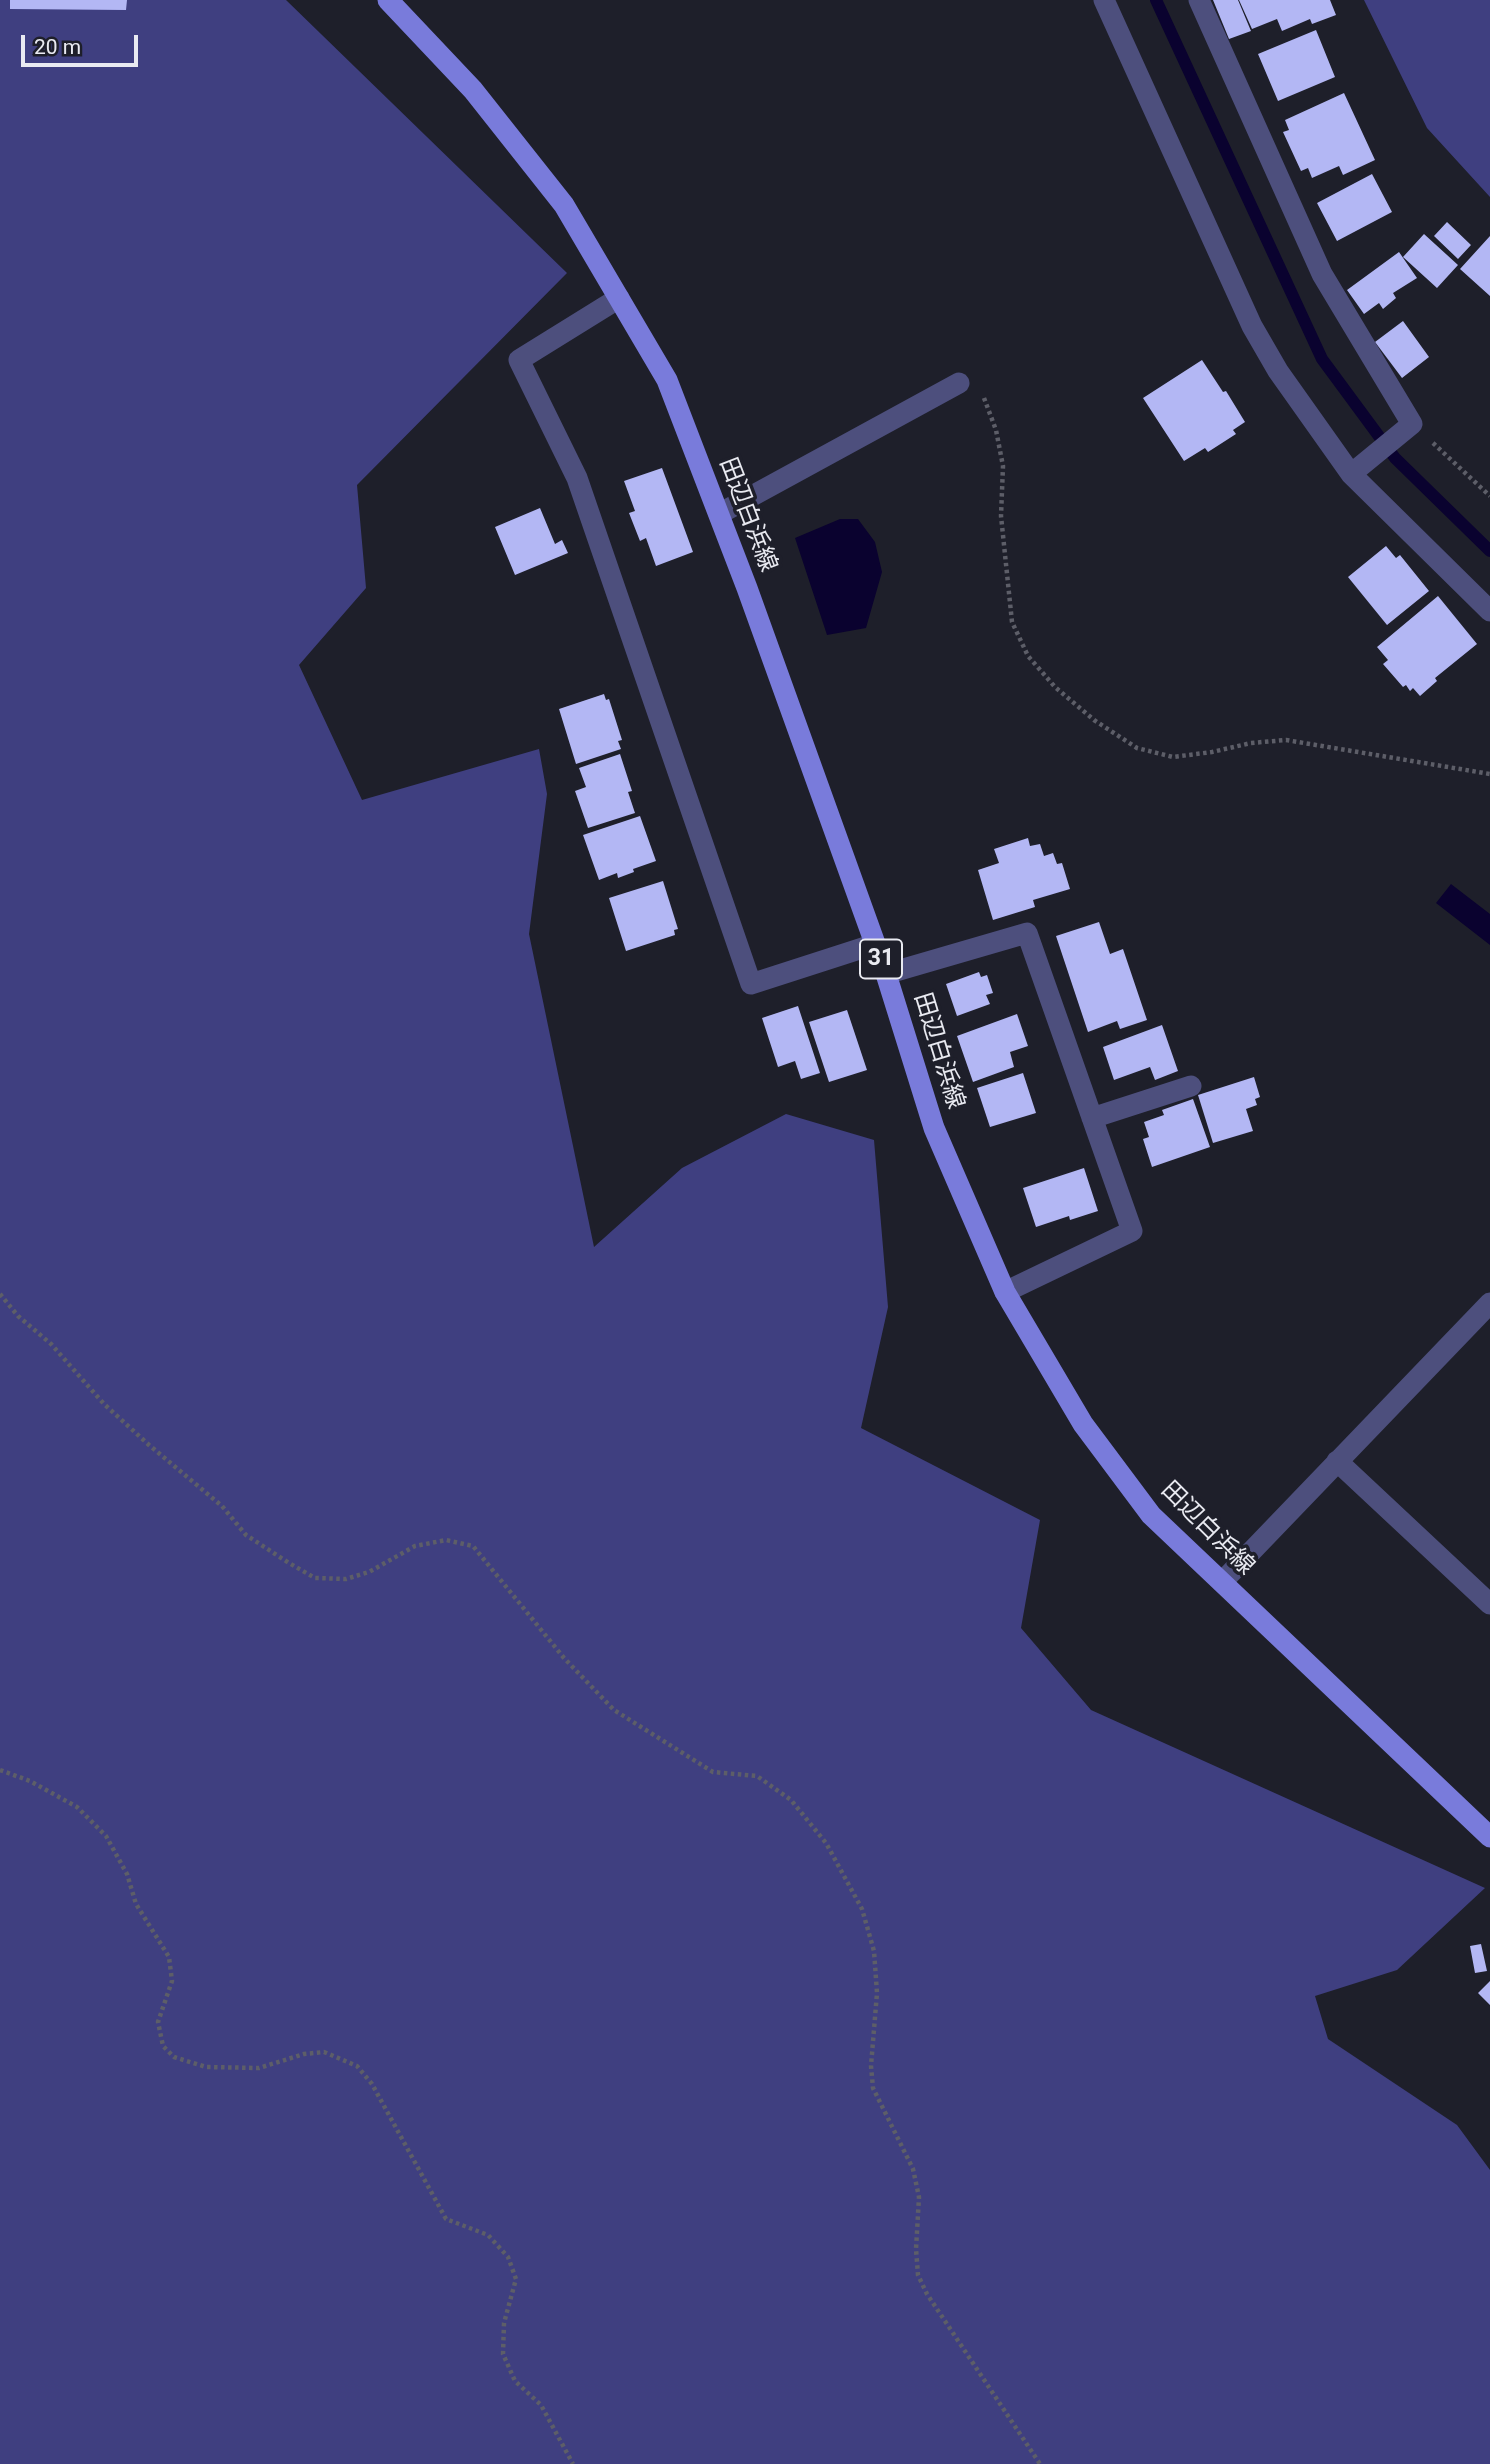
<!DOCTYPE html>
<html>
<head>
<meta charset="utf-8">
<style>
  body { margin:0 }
  #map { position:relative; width:1490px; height:2464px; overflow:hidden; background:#1e1f2a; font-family:Roboto,sans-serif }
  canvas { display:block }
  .scale { position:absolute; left:21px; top:35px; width:117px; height:32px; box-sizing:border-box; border:4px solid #e9eaf1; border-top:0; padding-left:9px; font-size:21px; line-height:24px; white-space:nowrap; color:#e9eaf1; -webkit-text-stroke:5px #1e1f2a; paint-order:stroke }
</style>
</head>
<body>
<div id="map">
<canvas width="1490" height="2464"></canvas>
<div class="scale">20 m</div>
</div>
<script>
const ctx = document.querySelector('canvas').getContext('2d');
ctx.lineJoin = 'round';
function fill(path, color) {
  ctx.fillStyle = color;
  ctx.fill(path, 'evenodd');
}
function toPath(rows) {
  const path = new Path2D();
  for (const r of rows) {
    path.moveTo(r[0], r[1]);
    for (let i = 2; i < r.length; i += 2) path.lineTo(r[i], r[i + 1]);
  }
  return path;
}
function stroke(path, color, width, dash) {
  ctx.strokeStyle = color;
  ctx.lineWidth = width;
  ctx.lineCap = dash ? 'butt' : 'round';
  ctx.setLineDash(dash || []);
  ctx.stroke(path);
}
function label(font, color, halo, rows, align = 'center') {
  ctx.font = font + ' Roboto,"Noto Sans JP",sans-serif';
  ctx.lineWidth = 7;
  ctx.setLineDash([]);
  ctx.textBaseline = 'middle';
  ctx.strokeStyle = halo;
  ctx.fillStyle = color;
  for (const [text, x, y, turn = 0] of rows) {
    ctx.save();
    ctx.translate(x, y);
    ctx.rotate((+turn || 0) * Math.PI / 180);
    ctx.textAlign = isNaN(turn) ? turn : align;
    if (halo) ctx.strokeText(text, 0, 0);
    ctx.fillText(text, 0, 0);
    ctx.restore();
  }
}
fill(toPath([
  [0,0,286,0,567,273,357,485,366,588,299,665,362,800,539,749,547,794,529,934,594,1247,682,1168,786,1114,874,1140,888,1307,861,1428,1040,1520,1021,1628,1091,1710,1485,1888,1397,1970,1315,1996,1328,2039,1457,2125,1490,2170,1490,2464,0,2464],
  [1364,0,1490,0,1490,197,1427,128]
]), '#3f3f80');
fill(toPath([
  [840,519,858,519,875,542,882,572,866,628,827,635,795,538],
  [1451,884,1490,914,1490,945,1436,903]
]), '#0a022f');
stroke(toPath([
  [1156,0,1322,359,1395,458,1490,551]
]), '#0a022f', 12);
fill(toPath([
  [10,0,127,0,126,10,10,9],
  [1213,0,1238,0,1251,31,1229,39],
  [1239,0,1330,0,1336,15,1312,24,1310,19,1282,31,1277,19,1252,29],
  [1316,30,1335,77,1278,101,1258,54],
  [1344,93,1375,160,1343,175,1339,166,1312,178,1308,168,1301,171,1283,132,1289,130,1285,120],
  [1372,174,1392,212,1337,241,1317,203],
  [1447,222,1471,245,1458,259,1434,236],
  [1424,234,1458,265,1437,288,1403,257],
  [1490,236,1490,296,1460,269],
  [1399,252,1417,278,1393,293,1396,298,1383,309,1379,303,1364,314,1347,290],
  [1403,321,1429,357,1402,378,1375,342],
  [1202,360,1223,392,1226,391,1245,422,1233,430,1236,434,1208,452,1205,448,1184,461,1143,398],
  [662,468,693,552,656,566,646,538,640,541,629,513,635,511,624,481],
  [540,508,555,544,562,540,568,553,515,575,495,527],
  [1386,546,1396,558,1400,555,1429,591,1387,625,1348,577],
  [1438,596,1477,644,1435,678,1437,681,1420,696,1413,688,1410,691,1406,685,1403,687,1383,664,1388,660,1377,647],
  [604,694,606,700,609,699,622,740,618,741,621,749,576,764,559,709],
  [620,754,632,791,628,792,635,813,588,828,575,791,586,787,579,768],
  [640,816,656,861,633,869,634,872,618,878,617,873,599,880,583,835],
  [1028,838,1030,846,1040,844,1044,856,1053,853,1057,864,1062,863,1070,889,1033,900,1035,907,993,920,978,870,999,863,994,849],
  [663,881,678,929,674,930,675,935,626,951,609,898],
  [1099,922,1110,954,1123,949,1147,1020,1120,1029,1117,1021,1088,1032,1056,936],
  [979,972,981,977,987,975,993,993,986,995,990,1004,957,1016,946,984],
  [798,1006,820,1073,801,1079,795,1061,778,1067,762,1018],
  [847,1010,867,1070,829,1082,809,1022],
  [1017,1014,1028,1046,1010,1052,1014,1067,973,1082,957,1036],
  [1162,1025,1178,1071,1155,1080,1150,1067,1114,1080,1103,1047],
  [1023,1073,1036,1113,990,1127,977,1088],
  [1254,1077,1260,1097,1255,1099,1257,1105,1246,1109,1253,1131,1213,1143,1198,1095],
  [1193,1099,1210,1147,1152,1167,1143,1139,1149,1137,1144,1122,1164,1115,1162,1110],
  [1084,1168,1098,1211,1070,1220,1069,1216,1036,1227,1023,1188],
  [1481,1944,1487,1971,1475,1973,1470,1946],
  [1490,1981,1490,2005,1478,1993]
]), '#b3b7f4');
stroke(toPath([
  [984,398,996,430,1003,466,1001,516,1012,622,1028,656,1055,687,1094,720,1137,748,1173,757,1212,752,1251,743,1286,740,1490,774],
  [1433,443,1490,496],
  [0,1294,18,1316,51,1344,104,1404,149,1445,222,1506,246,1535,289,1563,315,1578,346,1579,369,1572,415,1546,446,1540,473,1546,564,1658,614,1710,713,1772,757,1776,791,1800,826,1843,862,1909,874,1951,877,1993,871,2066,873,2088,913,2169,919,2197,916,2249,918,2275,927,2294,1040,2464],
  [0,1770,30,1781,77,1807,106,1836,127,1874,136,1904,169,1957,172,1981,158,2022,163,2046,174,2057,206,2067,259,2068,304,2054,324,2052,357,2066,372,2084,446,2219,488,2235,508,2257,516,2279,504,2323,503,2354,515,2381,541,2405,573,2464]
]), '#5d5e68', 4.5, [3.5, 3.5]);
stroke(toPath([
  [1104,0,1252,326,1278,371,1351,474,1490,611],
  [1199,0,1322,274,1412,424,1351,474],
  [619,298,519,360,577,478,751,984,875,944],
  [719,514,959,383],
  [886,974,1027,933,1132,1231,1005,1292],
  [1092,1118,1191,1086],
  [1337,1461,1490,1604],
  [1222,1582,1490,1303]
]), '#4d4f7d', 21);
stroke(toPath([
  [388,0,473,90,564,205,667,380,747,588,886,974,934,1128,1005,1292,1083,1424,1151,1515,1490,1837]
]), '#797bdb', 21);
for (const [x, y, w] of [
  [881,959,42]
]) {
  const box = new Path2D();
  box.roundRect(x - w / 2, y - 19.5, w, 39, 5);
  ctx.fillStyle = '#1e1f2a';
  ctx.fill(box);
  stroke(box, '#e9eaf1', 2);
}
label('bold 23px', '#e9eaf1', null, [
  ["31",881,959]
]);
label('24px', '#e9eaf1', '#1e1f2a', [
  ["田辺白浜線",747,515,69],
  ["田辺白浜線",938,1051,73],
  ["田辺白浜線",1207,1529,45]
]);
</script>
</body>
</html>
